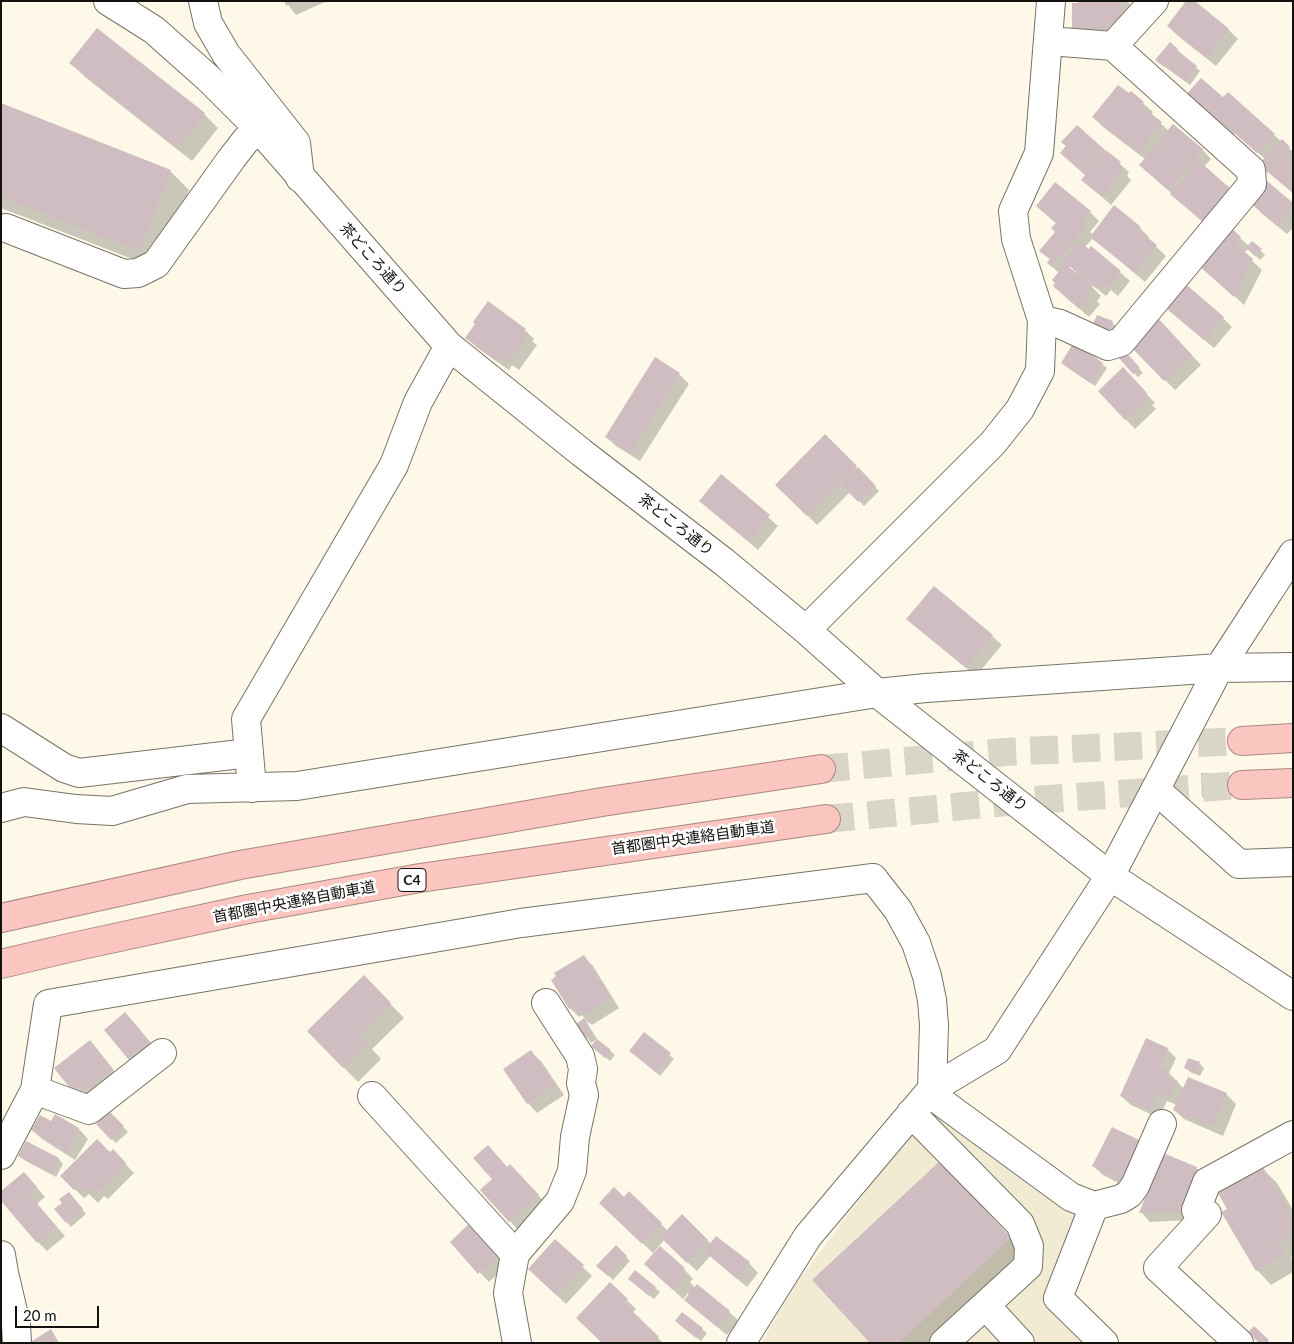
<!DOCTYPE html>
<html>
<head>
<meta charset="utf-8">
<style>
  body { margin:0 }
  #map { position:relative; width:1294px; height:1344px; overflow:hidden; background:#fdf8e8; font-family:Lato,sans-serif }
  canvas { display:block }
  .frame { position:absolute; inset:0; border:2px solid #14120d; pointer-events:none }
  .scale { position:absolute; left:15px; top:1306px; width:84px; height:22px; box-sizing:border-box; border:2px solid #14120d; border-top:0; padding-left:6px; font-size:15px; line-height:18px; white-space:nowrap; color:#14120d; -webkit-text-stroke:4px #fff; paint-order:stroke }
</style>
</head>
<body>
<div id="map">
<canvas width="1294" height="1344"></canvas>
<div class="frame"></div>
<div class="scale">20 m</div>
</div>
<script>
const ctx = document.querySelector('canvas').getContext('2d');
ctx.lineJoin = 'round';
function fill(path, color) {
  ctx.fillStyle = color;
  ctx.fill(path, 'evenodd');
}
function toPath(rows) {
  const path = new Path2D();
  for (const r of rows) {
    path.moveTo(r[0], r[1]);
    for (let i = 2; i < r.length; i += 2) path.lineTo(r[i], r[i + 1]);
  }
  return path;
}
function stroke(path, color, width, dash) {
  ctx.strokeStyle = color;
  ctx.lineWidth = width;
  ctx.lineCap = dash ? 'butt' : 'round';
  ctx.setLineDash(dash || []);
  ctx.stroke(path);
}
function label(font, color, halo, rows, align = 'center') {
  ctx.font = font + ' Lato,"Noto Sans JP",sans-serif';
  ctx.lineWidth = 5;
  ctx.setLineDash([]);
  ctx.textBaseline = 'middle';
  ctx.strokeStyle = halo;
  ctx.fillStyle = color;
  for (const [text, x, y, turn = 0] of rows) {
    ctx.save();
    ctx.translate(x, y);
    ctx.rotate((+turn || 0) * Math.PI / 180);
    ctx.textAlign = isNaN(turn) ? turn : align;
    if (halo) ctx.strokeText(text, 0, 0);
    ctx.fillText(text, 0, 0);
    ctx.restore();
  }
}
fill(toPath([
  [934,1112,1084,1217,1052,1298,1097,1343,761,1343,797,1282,895,1153]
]), '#f1ebd4');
fill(toPath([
  [285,1,327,1,296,15],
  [1080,1,1127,1,1131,5,1130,31,1083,38,1073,29],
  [1168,26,1228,29,1238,39,1216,66,1178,36],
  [1177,50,1200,71,1190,85,1161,64],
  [71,63,204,114,218,128,192,161,85,77],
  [1131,93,1153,112,1151,115,1169,131,1202,149,1211,159,1204,167,1213,231,1150,174,1145,159,1103,127,1094,117],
  [1223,99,1274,135,1293,152,1293,193,1260,165,1265,159,1235,133,1230,139,1194,107],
  [1,105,170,171,189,190,158,269,1,208],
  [1077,126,1129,172,1127,176,1131,180,1111,205,1083,180,1086,176,1062,153,1068,146],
  [1293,205,1293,228,1287,234,1259,211],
  [1037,206,1090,212,1099,221,1090,232,1093,235,1115,207,1140,228,1149,237,1148,239,1166,256,1145,282,1093,238,1085,247,1089,251,1091,247,1130,281,1118,296,1111,290,1106,296,1091,284,1090,285,1101,296,1097,301,1100,304,1089,317,1054,286,1059,273,1048,263,1051,260,1041,251,1057,232,1057,224],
  [1070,266,1077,273,1076,274,1068,268],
  [1240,238,1249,246,1252,242,1265,255,1260,260,1248,249,1244,253,1262,270,1244,305,1199,263],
  [1172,313,1223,318,1232,327,1214,348],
  [1112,322,1116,327,1113,336,1098,330],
  [1167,329,1201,365,1175,390,1134,348,1147,335],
  [525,330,534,339,532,341,537,345,519,370,512,365,509,370,476,347,467,337],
  [1129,357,1143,373,1138,377,1134,373],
  [655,359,679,374,689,384,640,461,616,446,606,437],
  [1062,363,1102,364,1107,368,1095,386],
  [1132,378,1155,403,1152,405,1156,409,1135,429,1099,391],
  [825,436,879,491,864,506,850,492,817,525,777,485],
  [721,476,778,526,758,550,700,501],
  [917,628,992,636,1002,645,976,676],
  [1208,774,1213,779,1214,800,1207,801,1203,796],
  [584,957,593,966,619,1008,592,1025,585,1020,597,1039,591,1043,577,1024,585,1019,582,1015,579,1017,570,1008],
  [364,977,404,1018,372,1049,381,1059,358,1082,308,1031],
  [134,1023,159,1053,139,1069,106,1030],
  [644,1034,674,1059,660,1076,635,1055],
  [597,1040,615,1055,610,1061,597,1050],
  [90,1042,121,1079,83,1100,74,1091],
  [1167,1049,1176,1058,1169,1073,1184,1089,1226,1094,1236,1104,1223,1136,1184,1119,1174,1110,1177,1105,1167,1101,1159,1118,1131,1105,1121,1096],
  [531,1052,541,1061,564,1095,537,1113,528,1103],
  [1199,1063,1204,1068,1200,1076,1190,1072,1186,1068],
  [109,1112,128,1132,116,1143,97,1124],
  [56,1116,79,1129,88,1139,75,1160,42,1139,32,1130,52,1123],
  [1140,1142,1130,1189,1103,1175,1093,1166],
  [26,1143,59,1159,63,1164,56,1177,24,1160,20,1156],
  [113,1151,134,1173,108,1199,104,1196,98,1203,89,1194,84,1198,61,1176,110,1154],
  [940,1163,1029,1258,937,1343,872,1343],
  [508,1168,520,1175,547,1205,519,1231,482,1190],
  [1196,1168,1206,1177,1189,1220,1150,1222,1141,1212],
  [1263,1169,1277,1183,1293,1210,1293,1255,1291,1257,1293,1260,1293,1272,1271,1285,1257,1270,1223,1212,1229,1209],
  [24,1173,45,1197,37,1204,65,1236,47,1251,38,1242],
  [629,1193,668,1231,682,1216,711,1244,749,1263,758,1273,747,1287,710,1256,697,1271,664,1240,653,1253,601,1203,624,1198],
  [73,1198,86,1214,71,1227,56,1209],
  [556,1241,592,1276,566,1304,529,1269],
  [451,1242,515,1258,489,1282],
  [616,1247,630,1261,613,1280,598,1266],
  [684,1269,693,1279,690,1282,695,1288,729,1312,739,1321,727,1335,685,1300,690,1295,688,1293,683,1299,655,1273],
  [634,1283,655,1288,660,1292,654,1299],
  [610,1284,636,1309,632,1313,663,1343,603,1343],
  [682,1314,707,1333,701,1341,681,1325]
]), '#0003');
fill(toPath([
  [284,1,297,1,286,6],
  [1078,1,1121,1,1121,22,1108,22,1108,30,1072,29,1072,3,1078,3],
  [1186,1,1195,1,1229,29,1207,58,1167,26],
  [97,28,205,113,177,148,69,63],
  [1170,42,1178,49,1164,67,1155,60],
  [1178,51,1197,66,1185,81,1166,67],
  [1201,78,1223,97,1228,92,1275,134,1257,153,1225,125,1220,131,1183,98],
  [1118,85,1129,93,1131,91,1144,102,1141,106,1162,122,1138,153,1092,117],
  [1,103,171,170,140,251,1,197],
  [1173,124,1203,149,1168,190,1139,165],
  [1077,125,1105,150,1084,174,1060,153,1066,146,1061,142],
  [1282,139,1290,147,1267,173,1258,165],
  [1290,149,1293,152,1293,193,1269,173],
  [1106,150,1121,162,1118,166,1123,170,1101,196,1081,180],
  [1199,161,1231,189,1203,222,1170,194],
  [1266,180,1293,203,1293,207,1277,226,1248,201],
  [1055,182,1091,211,1081,222,1086,226,1052,267,1047,263,1050,259,1039,251,1055,232,1051,228,1056,223,1036,206],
  [1114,205,1141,227,1138,230,1157,245,1135,273,1090,237],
  [1230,227,1241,237,1235,243,1253,259,1234,297,1197,264],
  [1079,241,1089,249,1091,246,1121,271,1108,287,1101,282,1096,288,1063,261],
  [1252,241,1262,249,1255,256,1246,248],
  [1065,264,1093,286,1088,291,1091,294,1079,309,1053,286,1055,283,1052,280],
  [1181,280,1224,317,1204,340,1161,304],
  [488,301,526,329,523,331,528,335,509,362,502,357,499,362,465,338,475,324,473,322],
  [1097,315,1113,321,1108,332,1092,326],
  [1158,318,1192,355,1164,381,1132,348,1145,335,1143,332],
  [1074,342,1103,363,1090,383,1061,363],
  [1125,351,1140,368,1133,374,1118,357],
  [655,357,680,373,631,453,605,437],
  [1123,367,1147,393,1144,395,1147,399,1125,420,1098,391],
  [825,434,857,466,807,516,775,485],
  [858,467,876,486,858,502,841,484],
  [721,474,770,515,748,541,699,501],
  [934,586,993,635,966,668,906,619],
  [1201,773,1209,773,1210,796,1202,797],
  [584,955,611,998,581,1016,575,1005,569,1009,551,980,556,976,554,973],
  [364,975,391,1003,359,1034,368,1044,343,1068,307,1031],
  [125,1012,151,1043,129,1060,104,1030],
  [584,1018,593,1034,585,1039,576,1024],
  [644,1032,671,1053,656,1072,629,1051],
  [1146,1038,1168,1048,1159,1067,1169,1071,1167,1076,1178,1081,1170,1098,1158,1092,1150,1110,1120,1096],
  [597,1039,611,1050,605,1058,591,1046],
  [90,1040,113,1069,87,1091,82,1085,73,1092,54,1068],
  [531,1050,555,1085,527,1104,503,1069],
  [1188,1058,1200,1062,1196,1072,1184,1068],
  [1188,1077,1227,1093,1213,1127,1173,1110],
  [109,1111,124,1126,111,1140,96,1124],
  [55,1114,79,1128,66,1152,31,1130,40,1115,51,1121],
  [1112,1127,1141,1141,1120,1181,1092,1166],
  [97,1139,110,1152,113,1149,126,1163,98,1191,94,1188,88,1194,78,1185,74,1190,60,1176],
  [26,1141,59,1158,52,1174,18,1156],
  [488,1145,507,1167,510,1164,539,1195,509,1222,480,1190,492,1179,473,1158],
  [1163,1153,1197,1167,1180,1211,1139,1213],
  [940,1161,1011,1238,899,1343,870,1343,812,1280],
  [1263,1167,1293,1218,1293,1233,1277,1242,1285,1254,1256,1271,1221,1212,1227,1209,1218,1193],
  [24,1172,37,1187,29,1194,56,1226,37,1243,1,1201,1,1191],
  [614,1187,624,1197,629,1191,662,1223,642,1244,599,1203],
  [69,1192,83,1209,66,1223,54,1209,62,1203,59,1199],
  [682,1214,708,1240,687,1263,660,1237],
  [477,1216,506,1248,478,1274,450,1242],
  [716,1236,750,1262,737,1279,704,1251],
  [555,1239,584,1265,556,1295,528,1269],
  [616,1245,627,1256,608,1276,596,1266],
  [660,1246,685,1268,681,1272,686,1276,673,1290,644,1264],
  [635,1270,656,1287,649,1296,628,1279],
  [610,1282,628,1299,624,1303,659,1337,654,1343,602,1343,576,1318],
  [697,1284,730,1311,717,1327,684,1300],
  [682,1312,703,1328,696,1338,675,1321],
  [1254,1326,1269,1340,1267,1343,1259,1343,1248,1332],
  [51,1329,59,1343,29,1343]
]), '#d0bdc2');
stroke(toPath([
  [821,769,1005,752,1242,741],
  [826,819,1008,802,1242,785]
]), '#dad6c7', 28, [28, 14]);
const minor = toPath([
  [108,1,154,30,208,78,259,129,449,346,582,453,724,562,806,630,877,693,1110,876,1293,996],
  [203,1,208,23,226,54,296,143,300,178],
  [1049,41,1113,46,1154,1],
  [6,228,124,274,138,273,156,264,232,158,246,140,259,129],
  [1042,320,1060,324,1108,346,1121,342,1252,184,1251,170,1113,46],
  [806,630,993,443,1020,409,1040,371,1042,320,1016,239,1013,211,1039,153,1051,1],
  [1,728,64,768,79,773,249,753],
  [252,788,246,719,394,465,418,402,449,346],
  [1156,790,1239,864,1293,862],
  [1,808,24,802,76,809,112,811,187,789,297,786,877,693,926,688,1219,668,1293,667],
  [35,1090,89,1110,162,1053],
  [929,1093,1071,1197,1094,1206,1058,1298,1104,1343],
  [372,1096,515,1254],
  [911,1113,1020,1224,1029,1246,1028,1266,944,1343],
  [1,1155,35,1090,48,1004,521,923,873,878,898,910,916,943,927,976,932,1000,934,1025,932,1089],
  [1094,1206,1121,1199,1129,1194,1135,1186,1162,1124],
  [1,1255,4,1273,16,1324,17,1343],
  [986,1306,1020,1343],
  [517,1343,508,1293,515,1254,560,1201,572,1171,575,1137,584,1095,581,1083,583,1069,580,1056,546,1003],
  [741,1343,808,1236,932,1089,997,1050,1110,876,1219,668,1293,554],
  [1239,1343,1158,1268,1207,1214,1196,1210,1207,1182,1293,1135]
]);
const highway = toPath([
  [1242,741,1293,738],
  [1242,785,1293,783],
  [1,918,240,865,602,802,821,769],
  [1,964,73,947,248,909,420,878,826,819]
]);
stroke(minor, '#787466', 30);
stroke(highway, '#ab8781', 30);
stroke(minor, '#fff', 28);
stroke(highway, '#fcc6c0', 28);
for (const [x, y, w] of [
  [412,880,28]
]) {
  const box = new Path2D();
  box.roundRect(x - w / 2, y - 11.5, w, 23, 4);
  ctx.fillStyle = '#fff';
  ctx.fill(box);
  stroke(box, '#14120d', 1);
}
label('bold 14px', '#14120d', null, [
  ["C4",412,880]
]);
label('15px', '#14120d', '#fff', [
  ["茶どころ通り",373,259,48],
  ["茶どころ通り",676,525,38],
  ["茶どころ通り",990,781,38],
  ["首都圏中央連絡自動車道",693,838,-8],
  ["首都圏中央連絡自動車道",294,902,-11]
]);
</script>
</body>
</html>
